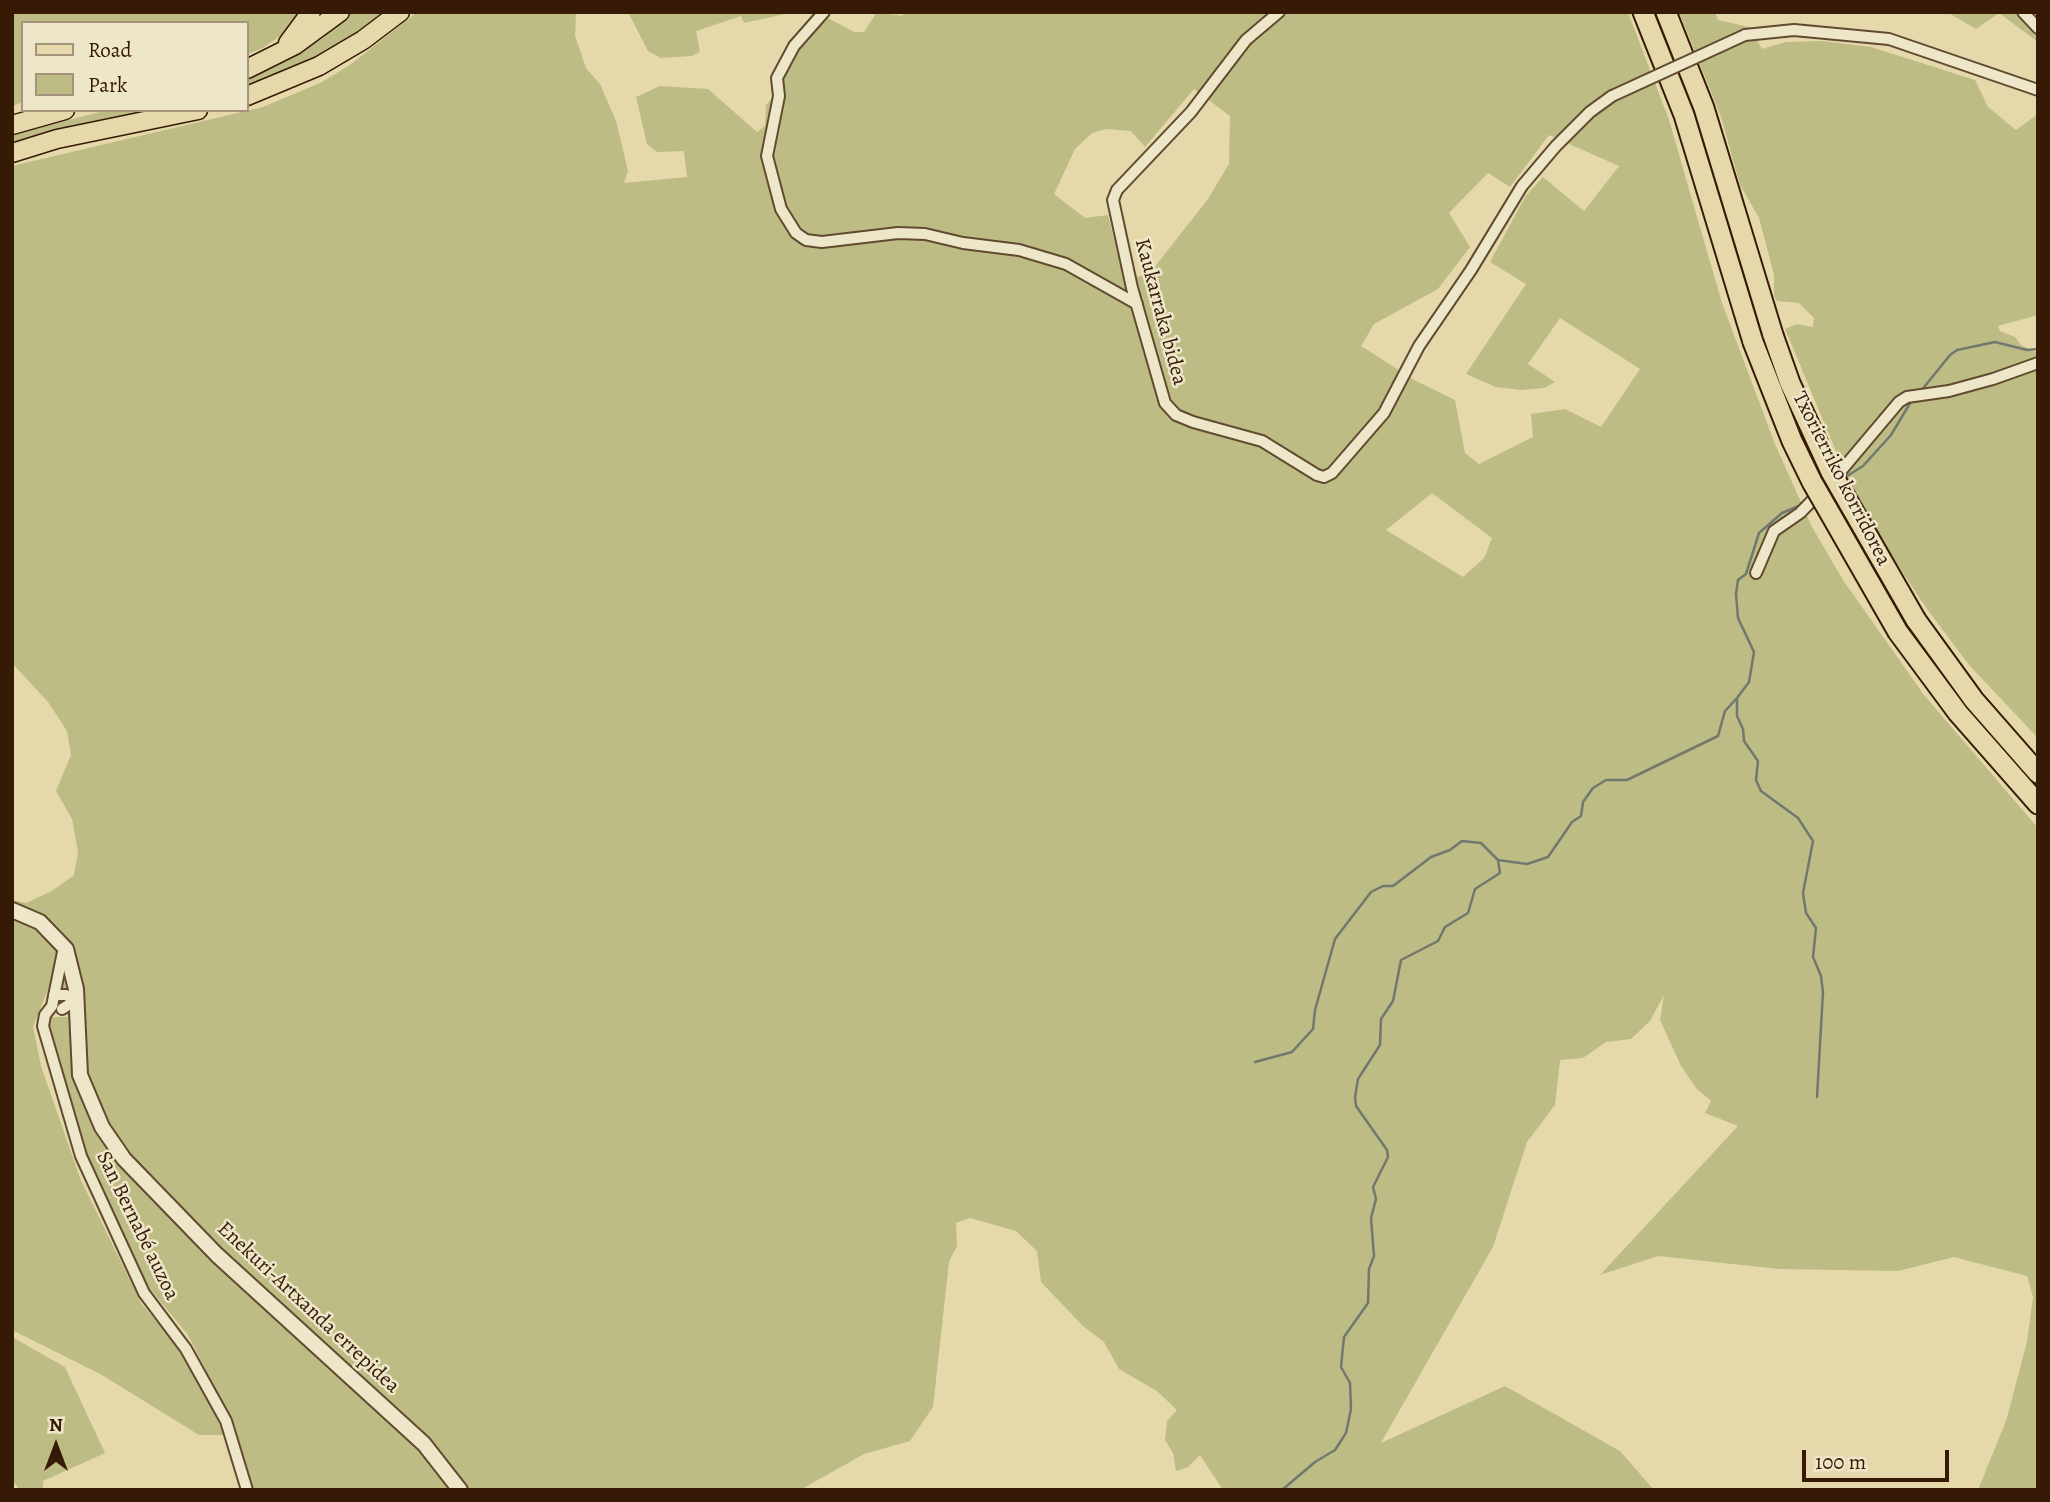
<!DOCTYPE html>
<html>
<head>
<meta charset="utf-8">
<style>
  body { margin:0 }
  #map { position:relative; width:2050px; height:1502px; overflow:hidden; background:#e5d9ac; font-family:Alegreya,serif }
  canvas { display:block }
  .frame { position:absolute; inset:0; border:14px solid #361a06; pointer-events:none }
  .legend { position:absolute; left:21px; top:21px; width:228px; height:91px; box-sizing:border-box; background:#eee6c9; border:2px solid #a4947b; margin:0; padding:9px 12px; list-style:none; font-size:21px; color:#361a06 }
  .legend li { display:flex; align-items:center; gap:14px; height:35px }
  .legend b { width:35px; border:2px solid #a4947b }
  .north { position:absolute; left:21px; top:1411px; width:70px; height:70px; -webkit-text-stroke:5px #eee6c9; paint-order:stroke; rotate:0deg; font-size:19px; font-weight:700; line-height:28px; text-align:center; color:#361a06 }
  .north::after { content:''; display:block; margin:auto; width:24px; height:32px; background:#361a06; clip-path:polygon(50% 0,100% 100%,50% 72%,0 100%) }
  .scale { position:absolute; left:1802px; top:1450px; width:147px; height:32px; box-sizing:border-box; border:4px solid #361a06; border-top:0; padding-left:9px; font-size:21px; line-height:24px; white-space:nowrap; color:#361a06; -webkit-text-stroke:5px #eee6c9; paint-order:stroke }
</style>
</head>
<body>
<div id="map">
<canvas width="2050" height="1502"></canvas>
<div class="frame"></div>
<ul class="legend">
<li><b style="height:9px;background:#e5d9ac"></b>Road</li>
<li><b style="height:19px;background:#bdbc84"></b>Park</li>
</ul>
<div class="north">N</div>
<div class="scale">100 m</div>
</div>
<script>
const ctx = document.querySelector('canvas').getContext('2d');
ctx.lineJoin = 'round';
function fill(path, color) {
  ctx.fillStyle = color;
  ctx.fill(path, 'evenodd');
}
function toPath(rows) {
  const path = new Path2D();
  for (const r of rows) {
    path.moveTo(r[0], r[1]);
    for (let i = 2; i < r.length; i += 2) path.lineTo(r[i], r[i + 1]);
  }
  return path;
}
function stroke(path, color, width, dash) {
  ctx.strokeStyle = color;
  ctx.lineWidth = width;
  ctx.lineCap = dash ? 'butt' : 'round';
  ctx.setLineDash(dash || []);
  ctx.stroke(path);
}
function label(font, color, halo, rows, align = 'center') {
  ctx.font = font + ' Alegreya,serif';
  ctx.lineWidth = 5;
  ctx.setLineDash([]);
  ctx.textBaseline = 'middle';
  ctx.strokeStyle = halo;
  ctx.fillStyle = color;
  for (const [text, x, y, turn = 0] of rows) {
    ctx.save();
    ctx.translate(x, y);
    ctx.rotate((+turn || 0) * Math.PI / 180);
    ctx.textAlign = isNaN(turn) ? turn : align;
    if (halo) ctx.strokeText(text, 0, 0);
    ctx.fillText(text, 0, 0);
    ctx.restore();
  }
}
fill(toPath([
  [12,12,302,12,287,31,263,48,247,54,247,23,23,23,23,102,12,106],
  [353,12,387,12,357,35,297,67,247,87,247,79,287,61,323,38],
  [417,12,581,12,576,14,575,36,586,68,600,84,616,121,628,171,624,183,687,177,684,151,657,152,647,144,636,97,660,86,708,89,757,132,765,126,766,105,782,87,783,76,790,61,828,18,854,32,864,32,877,12,902,16,905,12,1628,12,1669,120,1722,303,1775,444,1812,527,1843,580,1924,695,2038,828,2038,1490,1978,1490,2006,1421,2027,1342,2033,1297,2027,1276,1954,1257,1898,1271,1779,1269,1658,1256,1600,1275,1738,1126,1705,1113,1711,1101,1696,1088,1681,1066,1660,1020,1664,995,1650,1021,1631,1039,1606,1042,1583,1058,1560,1060,1555,1105,1527,1142,1493,1247,1381,1443,1505,1386,1620,1451,1654,1490,1223,1490,1200,1455,1188,1467,1176,1471,1173,1453,1165,1440,1167,1421,1177,1410,1157,1391,1119,1369,1104,1342,1083,1326,1041,1282,1037,1251,1016,1231,970,1218,956,1223,957,1246,949,1262,933,1407,910,1441,864,1454,800,1490,252,1490,229,1416,188,1335,142,1279,88,1161,52,1044,49,1023,51,1017,68,1017,53,977,33,1027,41,1066,80,1178,141,1303,174,1342,209,1401,224,1435,199,1435,102,1375,12,1330,12,900,26,903,52,891,74,875,78,852,72,819,56,791,71,755,67,731,48,702,12,663,12,166,263,107,320,83,350,65],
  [1194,89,1230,116,1229,164,1208,199,1149,274,1124,280,1108,215,1085,218,1054,194,1075,149,1092,133,1106,129,1131,131,1145,147],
  [1549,135,1619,166,1584,211,1543,177,1525,197,1490,262,1526,284,1466,374,1496,387,1521,390,1544,388,1555,382,1528,364,1560,318,1640,369,1601,427,1565,409,1531,414,1533,437,1479,464,1465,453,1455,400,1416,381,1361,346,1374,324,1438,289,1470,247,1449,213,1488,173,1510,187],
  [1432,493,1492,538,1484,558,1463,577,1386,530],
  [628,12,794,12,744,23,741,16,696,31,700,52,692,56,661,58,648,51],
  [1679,12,1715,12,1718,20,1749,27,1762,49,1786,42,1822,41,1871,47,1975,80,1988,107,2016,130,2038,114,2038,315,1998,326,2000,331,2015,337,2021,345,2035,352,2038,350,2038,738,1969,665,1927,609,1877,534,1846,475,1785,329,1797,324,1813,327,1814,318,1799,303,1777,301,1774,296,1774,275,1759,218,1740,185,1721,117],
  [1947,12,2038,12,2038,42,1999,13,1976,29],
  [109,110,158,110,12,143,12,135,16,133],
  [12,1337,65,1367,105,1453,43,1481,43,1490,20,1490,12,1480]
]), '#bdbc84');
stroke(toPath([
  [1921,391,1950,355,1957,350,1995,342,2027,350,2038,349],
  [1847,476,1863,466,1891,435,1912,400],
  [1799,506,1782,513,1759,533,1746,574,1738,580,1736,594,1738,618,1754,652,1749,682,1737,698,1737,716,1743,729,1744,741,1758,761,1756,780,1761,791,1798,818,1813,841,1803,893,1806,913,1816,928,1813,957,1821,976,1823,992,1817,1097],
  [1255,1062,1292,1052,1313,1029,1315,1010,1335,939,1371,892,1383,886,1393,886,1431,857,1450,850,1462,841,1481,843,1498,860],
  [1282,1490,1315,1462,1335,1450,1346,1433,1351,1409,1350,1383,1341,1367,1344,1337,1368,1303,1369,1269,1374,1256,1371,1218,1376,1199,1373,1187,1388,1157,1387,1150,1356,1106,1355,1097,1358,1079,1380,1045,1381,1019,1393,1001,1401,960,1438,941,1445,927,1468,913,1475,889,1500,873,1498,860,1527,864,1548,857,1572,822,1581,816,1583,802,1593,788,1606,780,1627,780,1718,736,1725,711,1737,698]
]), '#71796e', 2.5);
const minor = toPath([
  [824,12,794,46,777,78,779,96,767,156,781,209,796,233,806,240,822,242,898,233,925,234,963,243,1019,250,1066,264,1137,304],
  [1279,12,1246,40,1191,112,1117,190,1113,200,1132,288,1165,403,1176,415,1193,422,1262,441,1317,475,1324,477,1332,473,1384,413,1419,346,1471,270,1522,186,1556,146,1590,112,1612,96],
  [2023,12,2038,28],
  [1745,35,1794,30,1889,39,2038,90],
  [1756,573,1774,531,1800,513,1840,472,1899,402,1907,397,1949,391,1993,379,2038,363],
  [63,952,52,1006,45,1015,43,1026,81,1156,144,1293,186,1349,226,1421,247,1490],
  [54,995,66,995,76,1000,62,1009]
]);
const tertiary = toPath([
  [12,910,40,922,66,949,76,989,80,1075,102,1127,124,1159,217,1255,424,1444,460,1490]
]);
const primary = toPath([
  [288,43,311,12],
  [247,69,295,45,340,12],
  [247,96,319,66,363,40,400,12],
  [12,125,65,110],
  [12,153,57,139,198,110]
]);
const motorway = toPath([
  [1643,12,1684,115,1753,342],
  [1666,12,1704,108,1773,335],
  [1916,620,1974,700,2038,773],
  [1898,632,1958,713,2038,804]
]);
stroke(minor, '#624a30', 14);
stroke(tertiary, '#624a30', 18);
stroke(primary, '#361a06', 21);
stroke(motorway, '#361a06', 23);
stroke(minor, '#eee6c9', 10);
stroke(tertiary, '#eee6c9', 14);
stroke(primary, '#e5d9ac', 18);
stroke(motorway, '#e5d9ac', 19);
const minorBridge = toPath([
  [1612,96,1745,35]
]);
const motorwayBridge = toPath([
  [1773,335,1790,383,1831,472,1916,620],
  [1753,342,1792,441,1812,482,1898,632]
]);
stroke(minorBridge, '#624a30', 14, []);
stroke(motorwayBridge, '#361a06', 23, []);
stroke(minorBridge, '#eee6c9', 10);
stroke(motorwayBridge, '#e5d9ac', 19);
label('21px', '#361a06', '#eee6c9', [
  ["Kaukarraka bidea",1160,312,75],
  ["Txorierriko korridorea",1841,479,63],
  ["San Bernabé auzoa",137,1226,64],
  ["Enekuri-Artxanda errepidea",308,1308,43]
]);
</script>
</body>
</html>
